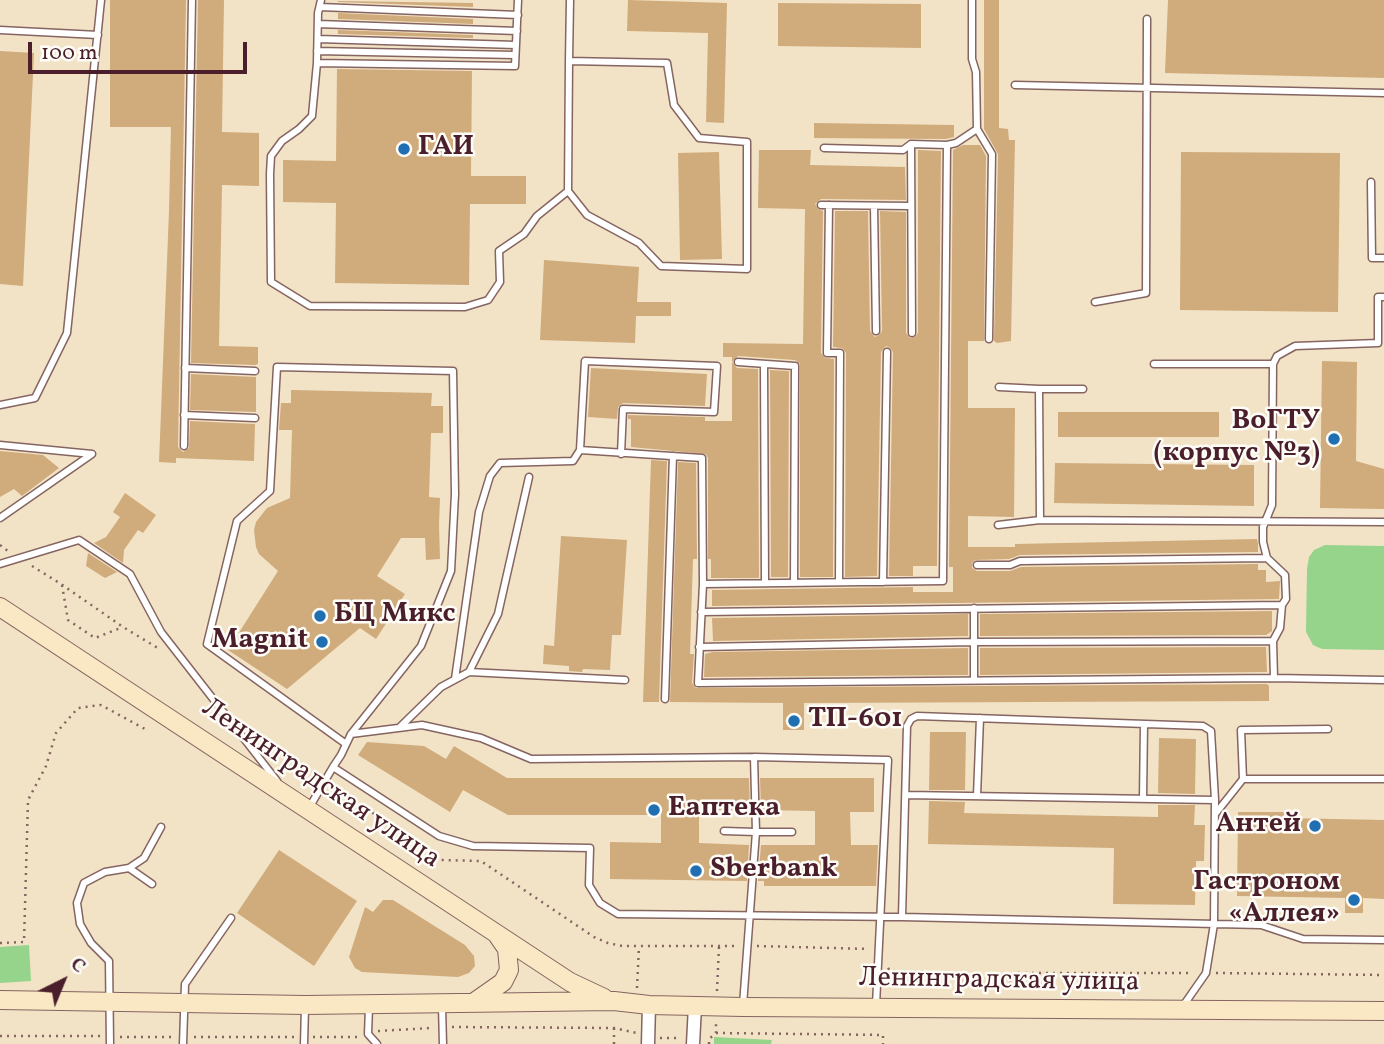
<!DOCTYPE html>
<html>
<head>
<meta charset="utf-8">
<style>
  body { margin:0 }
  #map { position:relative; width:1384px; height:1044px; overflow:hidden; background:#f2e3c6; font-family:Vollkorn,serif }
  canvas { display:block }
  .north { position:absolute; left:28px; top:946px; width:70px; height:70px; -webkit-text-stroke:5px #fdfcf7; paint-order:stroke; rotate:43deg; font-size:19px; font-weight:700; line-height:28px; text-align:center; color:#4a1f2b }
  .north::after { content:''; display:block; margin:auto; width:24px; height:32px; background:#4a1f2b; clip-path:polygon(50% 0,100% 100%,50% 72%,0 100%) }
  .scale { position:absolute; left:28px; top:42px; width:219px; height:32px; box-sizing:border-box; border:4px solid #4a1f2b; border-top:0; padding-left:9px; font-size:21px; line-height:24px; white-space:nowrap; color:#4a1f2b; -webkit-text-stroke:5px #fdfcf7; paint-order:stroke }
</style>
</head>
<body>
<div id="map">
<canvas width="1384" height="1044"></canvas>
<div class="north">С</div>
<div class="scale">100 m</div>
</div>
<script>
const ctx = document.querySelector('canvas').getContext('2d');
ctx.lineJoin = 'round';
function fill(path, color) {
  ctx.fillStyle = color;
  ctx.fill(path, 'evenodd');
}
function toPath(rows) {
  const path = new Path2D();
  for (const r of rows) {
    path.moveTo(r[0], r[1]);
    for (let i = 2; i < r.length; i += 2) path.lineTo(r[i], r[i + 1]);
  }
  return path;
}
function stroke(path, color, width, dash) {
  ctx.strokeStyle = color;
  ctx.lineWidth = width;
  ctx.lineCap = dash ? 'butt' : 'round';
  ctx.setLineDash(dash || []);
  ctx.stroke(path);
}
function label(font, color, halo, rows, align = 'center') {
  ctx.font = font + ' Vollkorn,serif';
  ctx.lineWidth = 5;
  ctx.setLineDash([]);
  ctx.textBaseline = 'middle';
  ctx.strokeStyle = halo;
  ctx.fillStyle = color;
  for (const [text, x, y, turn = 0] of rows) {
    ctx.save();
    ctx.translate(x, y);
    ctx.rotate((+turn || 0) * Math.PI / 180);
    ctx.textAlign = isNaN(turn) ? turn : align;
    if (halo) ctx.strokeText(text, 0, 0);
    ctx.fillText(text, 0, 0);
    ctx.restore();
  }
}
fill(toPath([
  [1325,545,1384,546,1384,650,1322,649,1313,645,1306,632,1307,569,1309,557,1314,550],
  [29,945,31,981,0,983,0,947],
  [714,1037,772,1040,771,1044,714,1044]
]), '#95d48a');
fill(toPath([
  [110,0,186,0,178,447,183,452,189,448,190,421,255,424,254,461,176,458,176,463,159,462,169,211,171,127,110,127],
  [198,0,224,0,222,132,259,133,259,186,222,185,219,346,258,347,258,364,255,365,191,363],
  [628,0,727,3,724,123,706,122,708,33,627,31],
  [984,0,999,0,999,128,1008,129,1009,140,1015,140,1011,341,997,343,994,341,998,154,984,129],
  [1168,0,1384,0,1384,78,1165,73],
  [338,1,473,3,473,7,338,2],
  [778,3,921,4,921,48,778,46],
  [338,13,473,19,473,24,338,19],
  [338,30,473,35,473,38,338,34],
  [0,51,34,53,23,286,0,284],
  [337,69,472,71,471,176,526,176,526,204,470,204,469,285,335,283,336,203,283,202,283,160,336,161],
  [814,123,954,125,954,137,946,139,814,138],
  [963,145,980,145,986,156,984,341,968,341,968,408,1015,408,1014,517,968,516,968,547,1015,547,1015,544,1257,539,1258,544,1258,552,1020,555,1009,559,975,560,972,563,972,568,977,571,1010,571,1021,567,1258,564,1258,570,1266,570,1266,582,1280,581,1279,599,712,606,712,590,913,587,913,592,953,592,953,567,949,567,953,150],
  [759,150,811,150,810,165,905,167,906,200,821,199,815,204,818,209,823,211,821,353,825,358,834,359,833,577,800,577,800,364,795,360,738,356,732,362,732,357,723,357,723,343,803,344,805,209,758,208],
  [918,150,941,151,937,566,913,566,913,576,889,576,893,352,890,348,886,346,881,352,877,576,845,577,846,353,842,348,833,347,835,211,868,211,870,331,875,337,879,335,882,331,880,211,906,212,906,333,910,338,915,337,918,333],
  [719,152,722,259,680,260,678,153],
  [1181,152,1340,153,1338,312,1180,310],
  [544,260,639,267,637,302,671,302,671,316,636,316,635,343,540,340],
  [1322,361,1357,362,1356,461,1384,469,1384,509,1320,508],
  [732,362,737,368,758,369,759,578,711,578,711,559,708,559,708,458,706,454,631,447,631,419,628,419,628,415,705,417,705,421,732,421],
  [591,368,707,374,705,406,623,403,618,407,617,419,588,417],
  [770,370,789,371,788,577,771,577],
  [191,374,256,377,256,412,190,410],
  [291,390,432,393,431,406,443,406,443,433,431,433,429,497,440,498,439,525,440,559,426,560,425,538,401,538,377,576,405,594,376,639,360,628,287,689,228,650,278,571,259,554,256,547,254,530,256,522,267,508,290,498,292,430,279,430,281,403,291,403],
  [1058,412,1219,412,1219,437,1058,437],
  [0,451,43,455,59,468,22,496,14,489,0,497],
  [651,460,667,461,659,702,643,702],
  [678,462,696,463,697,559,693,559,690,654,694,654,692,683,696,688,1267,684,1269,686,1269,701,804,703,804,730,783,730,783,703,670,702],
  [1055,463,1254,465,1254,506,1054,503],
  [125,493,156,515,143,533,138,530,124,550,123,563,94,543,106,537,120,517,113,512],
  [561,536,627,540,621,635,612,635,610,670,583,669,582,672,569,671,569,666,543,664,544,645,554,646],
  [88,553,117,572,105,578,86,566],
  [1272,611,1272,631,1266,635,980,636,980,614],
  [968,614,968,636,713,641,712,618],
  [1266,647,1267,672,980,675,980,648],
  [968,648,968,675,704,677,705,654,713,652],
  [930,732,966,732,965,790,929,790],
  [1159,738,1196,739,1195,794,1158,793],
  [367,742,424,746,446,759,454,746,507,778,749,778,750,810,699,810,699,843,749,845,747,881,610,879,610,842,661,843,661,815,508,815,463,790,450,812,358,755],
  [760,778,874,778,874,812,850,812,851,845,878,845,876,886,764,886,764,881,758,881,761,845,815,845,815,811,761,810],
  [929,801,965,802,964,813,1158,817,1158,805,1195,805,1194,825,1205,825,1204,861,1196,861,1195,905,1113,904,1114,848,928,844],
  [1238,812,1285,812,1284,818,1384,820,1384,899,1363,898,1363,913,1345,913,1345,898,1237,896],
  [279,850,357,901,314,966,237,913],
  [383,900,393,900,465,945,474,956,475,966,469,973,458,977,362,972,355,968,349,957,365,907,373,912]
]), '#d0ab7c');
const lane = toPath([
  [321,0,318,13,317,63,515,66,518,0],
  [320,7,518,15],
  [318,24,517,31],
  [0,30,98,35],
  [318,39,516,45],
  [317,51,515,55],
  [569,61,667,63,674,105,699,138,747,142,747,269,661,266,639,243,587,215,568,191,569,61,570,0],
  [317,63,312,116,299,129,282,141,271,156,270,174,271,282,310,306,465,307,488,300,500,282,499,251,524,234,537,216,568,191],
  [1015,85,1384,93],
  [977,129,992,154,989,339],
  [911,144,912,333],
  [824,148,903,150,911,144,947,145,956,143,977,129,976,72,972,59,972,0],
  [1371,182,1372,258,1384,258],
  [821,205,910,206],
  [829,205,827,353,840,353,839,582],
  [874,206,876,331],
  [1095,302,1146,293,1147,19],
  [738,362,795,366,794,583],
  [1154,364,1273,364],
  [764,366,765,583],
  [185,368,255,371],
  [999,387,1039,389],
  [1083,389,1039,389,1040,520,1384,522],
  [0,405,35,398,67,333,101,0],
  [184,415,255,418],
  [0,445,92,454,0,518],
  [184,446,192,0],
  [580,450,702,458,703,584,698,683,1274,678,1384,680],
  [998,525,1040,520],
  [0,564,79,540,130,574,161,632,277,781],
  [977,565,1010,565,1020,561,1267,558],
  [883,582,887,352],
  [703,584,943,581,947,145],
  [701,612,1282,605],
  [699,647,974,642,1273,641],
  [469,672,625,680],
  [1274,678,1273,641,1280,628,1282,605,1286,599,1285,575,1267,558,1263,542,1263,527,1272,505,1273,364,1277,356,1295,346,1378,343,1378,297,1384,297],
  [455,679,479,512,490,476,500,463,573,461,580,450,585,361,717,366,714,412,623,409,621,454],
  [974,679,974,608],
  [665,699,673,456],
  [400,727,441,687,469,672,498,614,529,477],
  [351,734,422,725,481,738,531,759,754,757,756,832,724,831],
  [754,757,888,760,876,1005],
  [333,767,341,755,351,734,421,646,451,571,455,494,453,371,277,367,270,491,237,521,207,644,346,744],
  [1243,779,1384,779],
  [906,795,1215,800],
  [977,796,980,718],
  [1143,799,1144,724],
  [309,808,333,767,439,836,473,846,590,848,589,885,600,903,618,914,902,917,907,726,911,719,917,716,1203,726,1211,731,1215,800,1214,924,1206,973,1183,1006],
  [1216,813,1243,779,1241,730,1328,729],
  [129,868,152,884],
  [902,917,1261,925,1303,939,1384,940],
  [743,1005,756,832,792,832],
  [442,1006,443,1044],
  [369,1007,368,1034,377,1044],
  [110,1044,109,961,91,943,80,924,77,903,84,883,105,872,129,868,144,858,161,827],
  [183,1044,185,984,231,918],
  [304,1044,305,1007]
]);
const street = toPath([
  [648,1044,649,1005],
  [693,1044,695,1006]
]);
const secondary = toPath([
  [0,607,570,982,604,998],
  [0,1000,305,1005,614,1001,649,1005,743,1007,1384,1011],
  [473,1003,503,982,509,970,507,949,498,936]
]);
stroke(lane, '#856461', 9);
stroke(street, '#856461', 15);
stroke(secondary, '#856461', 20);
stroke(toPath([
  [0,545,8,551],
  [32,566,61,584,123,627,161,650],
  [62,585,68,620,95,638,123,627],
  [254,732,318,775],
  [332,785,441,860,481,861,594,937,608,943,622,946,736,946],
  [0,943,24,942,28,800,46,766,56,733,78,708,101,705,145,729],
  [757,946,869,949],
  [888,968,890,971,953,973,962,981,1011,982,1016,973,1192,973],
  [1216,973,1384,975],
  [637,988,639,946],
  [717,991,719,946],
  [452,1027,614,1028,637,1033],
  [378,1031,431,1028],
  [716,1033,883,1035,883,1044],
  [0,1036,100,1036],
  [120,1037,173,1037],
  [194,1037,296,1037],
  [313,1037,358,1037],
  [660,1038,681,1038],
  [614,1044,614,1028],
  [709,1044,709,1039,716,1033,716,1023]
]), '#856461', 2.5, [2, 5]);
stroke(lane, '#fff', 6);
stroke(street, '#fff', 12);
stroke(secondary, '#fae7c3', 18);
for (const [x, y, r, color] of [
  [404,149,7,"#1f6fb2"],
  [1334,439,7,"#1f6fb2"],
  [320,616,7,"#1f6fb2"],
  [322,642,7,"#1f6fb2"],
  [794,721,7,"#1f6fb2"],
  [654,810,7,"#1f6fb2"],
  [1315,826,7,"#1f6fb2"],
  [696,871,7,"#1f6fb2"],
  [1354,900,7,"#1f6fb2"]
]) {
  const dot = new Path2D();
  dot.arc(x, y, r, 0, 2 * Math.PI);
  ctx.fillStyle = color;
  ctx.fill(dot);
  stroke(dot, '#fdfcf7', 2.5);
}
label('bold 28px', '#4a1f2b', '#fdfcf7', [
  ["ГАИ",418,149],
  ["ВоГТУ",1320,423,"right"],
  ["(корпус №3)",1320,455,"right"],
  ["БЦ Микс",334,616],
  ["Magnit",308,642,"right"],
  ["ТП-601",808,721],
  ["Еаптека",668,810],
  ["Антей",1301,826,"right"],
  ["Sberbank",710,871],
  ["Гастроном",1340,884,"right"],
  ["«Аллея»",1340,916,"right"]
], 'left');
label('28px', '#4a1f2b', '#fdfcf7', [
  ["Ленинградская улица",320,785,34],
  ["Ленинградская улица",999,982,1]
]);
</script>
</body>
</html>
